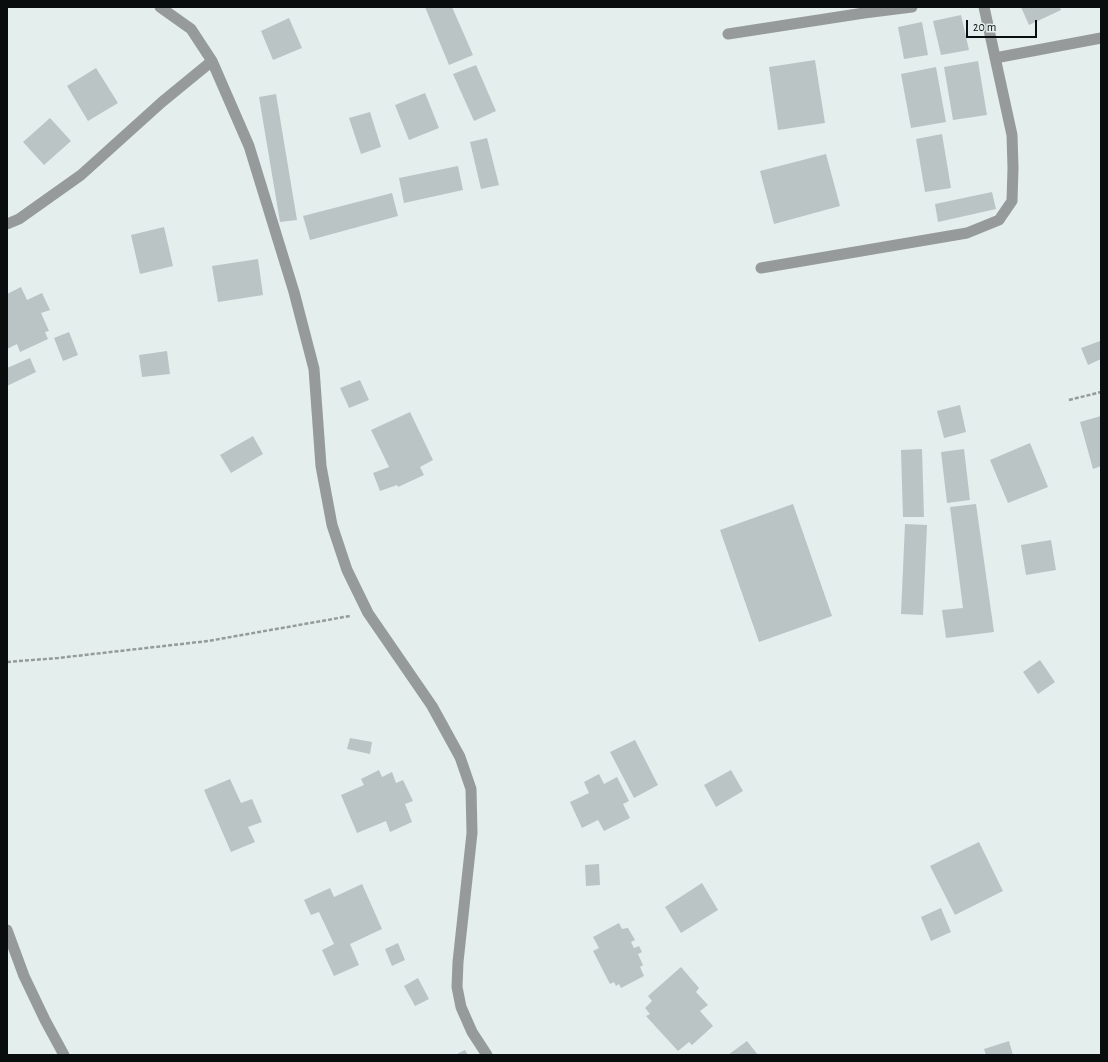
<!DOCTYPE html>
<html>
<head>
<meta charset="utf-8">
<style>
  body { margin:0 }
  #map { position:relative; width:1108px; height:1062px; overflow:hidden; background:#e4eeed; font-family:"Alegreya Sans",sans-serif }
  canvas { display:block }
  .frame { position:absolute; inset:0; border:8px solid #0a0d0d; pointer-events:none }
  .scale { position:absolute; left:966px; top:20px; width:71px; height:18px; box-sizing:border-box; border:2px solid #0a0d0d; border-top:0; padding-left:5px; font-size:12px; line-height:14px; white-space:nowrap; color:#0a0d0d; -webkit-text-stroke:3px #e4eeed; paint-order:stroke }
</style>
</head>
<body>
<div id="map">
<canvas width="1108" height="1062"></canvas>
<div class="frame"></div>
<div class="scale">20 m</div>
</div>
<script>
const ctx = document.querySelector('canvas').getContext('2d');
ctx.lineJoin = 'round';
function fill(path, color) {
  ctx.fillStyle = color;
  ctx.fill(path, 'evenodd');
}
function toPath(rows) {
  const path = new Path2D();
  for (const r of rows) {
    path.moveTo(r[0], r[1]);
    for (let i = 2; i < r.length; i += 2) path.lineTo(r[i], r[i + 1]);
  }
  return path;
}
function stroke(path, color, width, dash) {
  ctx.strokeStyle = color;
  ctx.lineWidth = width;
  ctx.lineCap = dash ? 'butt' : 'round';
  ctx.setLineDash(dash || []);
  ctx.stroke(path);
}
fill(toPath([
  [425,7,452,7,473,55,449,65],
  [1021,7,1060,7,1061,10,1029,25],
  [961,15,969,50,941,55,933,21],
  [289,18,302,48,273,60,261,31],
  [922,22,928,55,904,59,898,27],
  [815,60,825,123,778,130,769,67],
  [978,61,987,115,953,120,944,67],
  [476,65,496,111,474,121,453,74],
  [936,67,946,122,911,128,901,74],
  [96,68,118,103,88,121,67,86],
  [425,93,439,128,409,140,395,105],
  [276,94,297,220,280,222,259,97],
  [370,112,381,147,361,154,349,118],
  [50,118,71,141,44,165,23,142],
  [942,134,951,188,925,192,916,139],
  [487,138,499,185,481,189,470,142],
  [826,154,840,206,774,224,760,171],
  [458,166,463,190,404,203,399,178],
  [992,192,996,209,938,222,935,204],
  [392,193,398,216,310,240,303,216],
  [164,227,173,266,140,274,131,235],
  [258,259,263,295,218,302,212,266],
  [21,287,27,300,42,293,50,310,41,313,49,331,45,332,48,339,20,352,17,344,7,349,7,294],
  [69,332,78,355,63,361,54,338],
  [1100,341,1101,359,1088,365,1081,348],
  [167,351,170,374,142,377,139,355],
  [30,358,36,372,7,386,7,368],
  [360,380,369,400,349,408,340,388],
  [960,405,966,432,944,438,937,411],
  [410,412,433,460,420,467,424,475,398,487,397,485,380,491,373,473,389,467,371,430],
  [1101,416,1101,466,1093,469,1080,422],
  [253,436,263,454,231,473,220,455],
  [1030,443,1048,487,1008,503,990,460],
  [922,449,924,517,903,517,901,450],
  [964,449,970,500,947,503,941,452],
  [793,504,832,616,759,642,720,530],
  [976,504,994,632,946,638,942,610,963,608,950,507],
  [905,524,927,525,923,615,901,614],
  [1051,540,1056,570,1026,575,1021,545],
  [1040,660,1055,682,1038,694,1023,672],
  [350,738,372,742,370,754,347,749],
  [635,740,658,785,634,798,610,752],
  [379,770,382,777,392,772,396,783,403,780,413,801,405,804,412,822,390,832,386,821,357,833,341,795,364,785,361,779],
  [731,770,743,791,716,807,704,785],
  [599,774,604,784,617,777,629,801,623,804,630,818,604,831,598,820,582,828,570,802,589,793,584,782],
  [230,779,241,803,252,799,262,822,248,827,255,842,231,852,204,790],
  [979,842,1003,891,955,915,930,866],
  [599,864,600,885,586,886,585,865],
  [702,883,718,910,681,933,665,907],
  [362,884,382,929,350,944,359,965,334,976,322,950,334,944,319,912,311,915,304,900,330,888,334,897],
  [941,908,951,932,931,941,921,917],
  [619,923,622,929,628,928,635,940,631,942,634,948,639,946,642,952,638,954,643,965,640,967,644,976,621,988,619,984,616,986,614,982,610,984,593,951,599,948,593,937],
  [398,943,405,960,392,966,385,949],
  [681,967,699,988,696,992,708,1005,700,1011,713,1026,692,1045,689,1042,678,1051,646,1016,650,1014,645,1008,652,1001,648,996],
  [418,978,429,999,415,1006,404,986],
  [747,1041,758,1055,728,1055],
  [1009,1041,1013,1055,986,1055,984,1049],
  [465,1050,468,1055,455,1055]
]), '#bac4c4');
stroke(toPath([
  [1069,400,1101,392],
  [7,662,58,658,208,641,350,616]
]), '#949b9a', 2.5, [4, 2]);
stroke(toPath([
  [160,7,191,29,212,61,249,146,294,292,314,369,321,466,332,525,347,570,368,613,432,706,460,757,471,789,472,833,458,962,457,987,461,1007,472,1032,487,1055],
  [728,34,864,13,912,7],
  [995,58,1101,38],
  [7,224,19,219,81,175,162,102,212,61],
  [761,268,967,233,999,220,1012,201,1013,168,1012,135,984,7],
  [7,930,24,976,45,1020,64,1055]
]), '#969a9a', 11);
</script>
</body>
</html>
